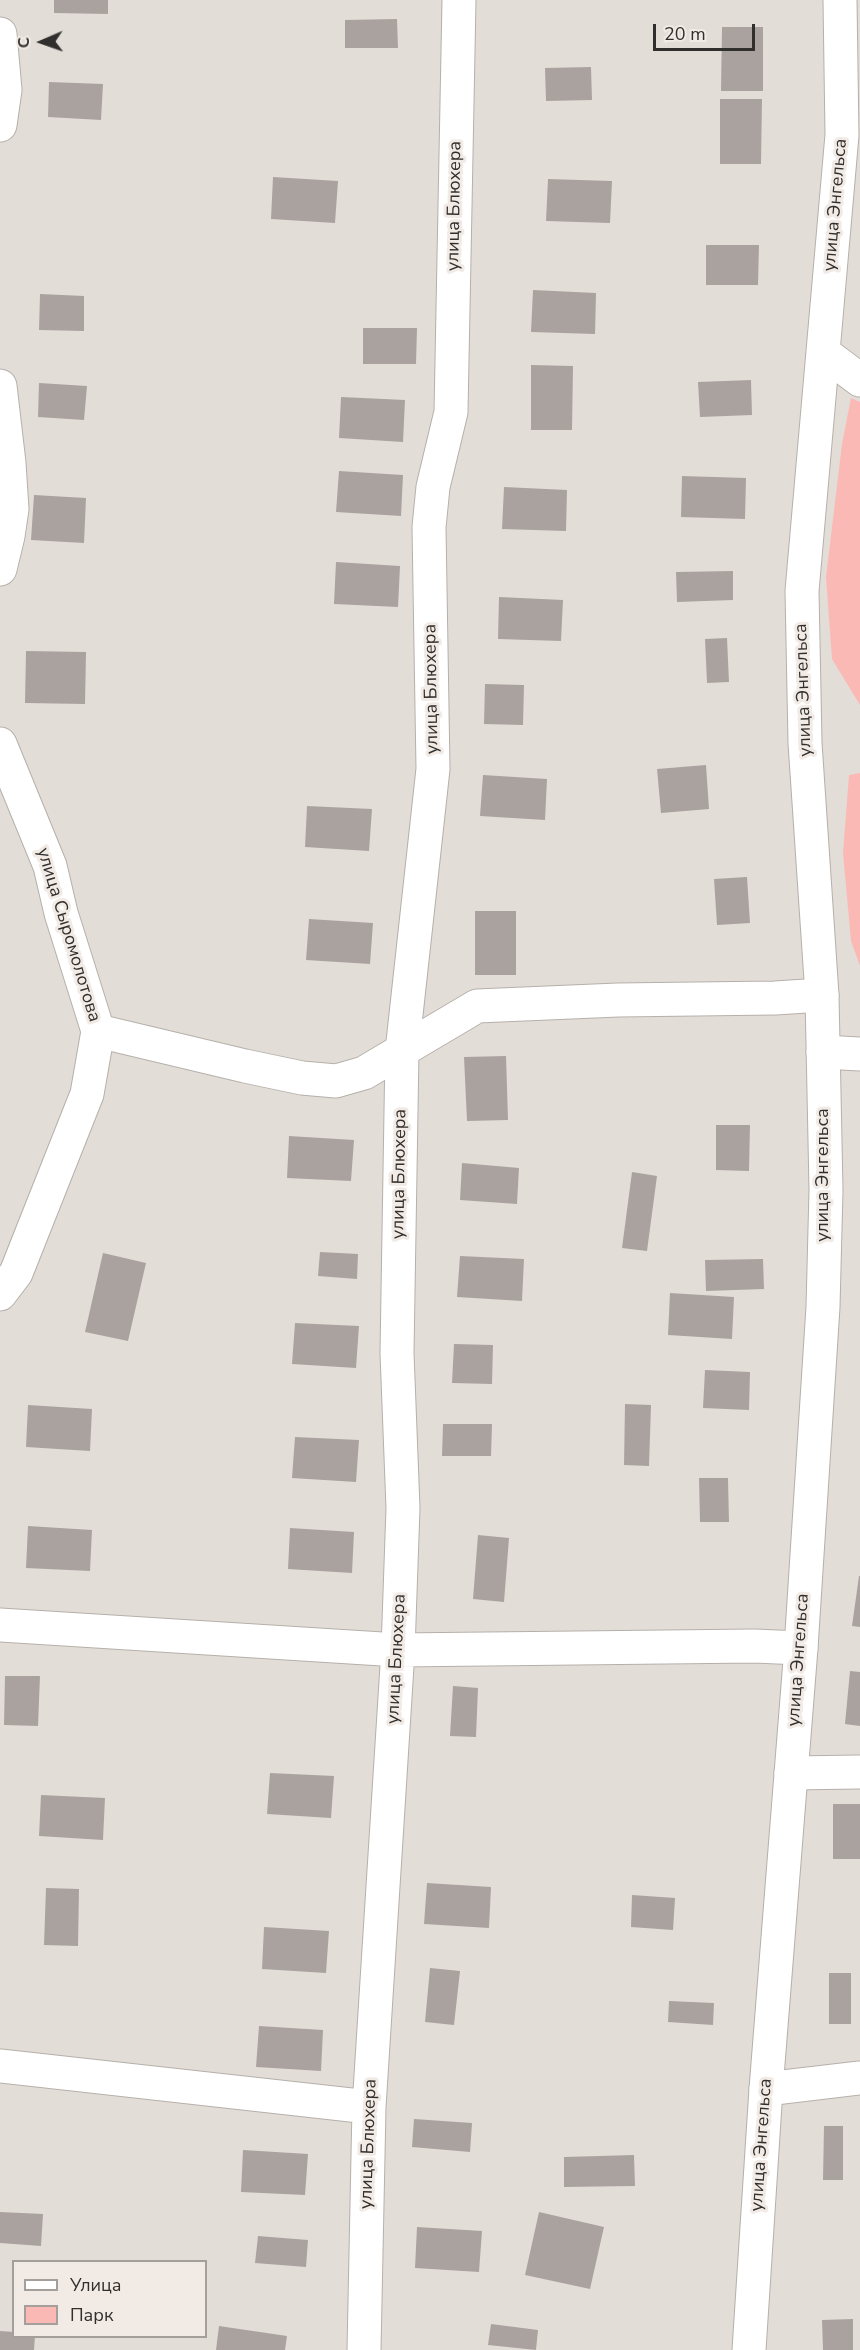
<!DOCTYPE html>
<html>
<head>
<meta charset="utf-8">
<style>
  body { margin:0 }
  #map { position:relative; width:860px; height:2350px; overflow:hidden; background:#e3ddd8; font-family:"Nunito Sans",sans-serif }
  canvas { display:block }
  .legend { position:absolute; left:12px; top:2260px; width:195px; height:78px; box-sizing:border-box; background:#f1eae5; border:2px solid #a49f9b; margin:0; padding:8px 10px; list-style:none; font-size:18px; color:#312f2d }
  .legend li { display:flex; align-items:center; gap:12px; height:30px }
  .legend b { width:30px; border:2px solid #a49f9b }
  .north { position:absolute; left:12px; top:12px; width:60px; height:60px; -webkit-text-stroke:4px #f1eae5; paint-order:stroke; rotate:268deg; font-size:16px; font-weight:700; line-height:24px; text-align:center; color:#312f2d }
  .north::after { content:''; display:block; margin:auto; width:21px; height:27px; background:#312f2d; clip-path:polygon(50% 0,100% 100%,50% 72%,0 100%) }
  .scale { position:absolute; left:653px; top:24px; width:102px; height:27px; box-sizing:border-box; border:3px solid #312f2d; border-top:0; padding-left:8px; font-size:18px; line-height:21px; white-space:nowrap; color:#312f2d; -webkit-text-stroke:4px #f1eae5; paint-order:stroke }
</style>
</head>
<body>
<div id="map">
<canvas width="860" height="2350"></canvas>
<ul class="legend">
<li><b style="height:8px;background:#fff"></b>Улица</li>
<li><b style="height:16px;background:#fbb9b6"></b>Парк</li>
</ul>
<div class="north">С</div>
<div class="scale">20 m</div>
</div>
<script>
const ctx = document.querySelector('canvas').getContext('2d');
ctx.lineJoin = 'round';
function fill(path, color) {
  ctx.fillStyle = color;
  ctx.fill(path, 'evenodd');
}
function toPath(rows) {
  const path = new Path2D();
  for (const r of rows) {
    path.moveTo(r[0], r[1]);
    for (let i = 2; i < r.length; i += 2) path.lineTo(r[i], r[i + 1]);
  }
  return path;
}
function stroke(path, color, width, dash) {
  ctx.strokeStyle = color;
  ctx.lineWidth = width;
  ctx.lineCap = dash ? 'butt' : 'round';
  ctx.setLineDash(dash || []);
  ctx.stroke(path);
}
function label(font, color, halo, rows, align = 'center') {
  ctx.font = font + ' "Nunito Sans",sans-serif';
  ctx.lineWidth = 6;
  ctx.setLineDash([]);
  ctx.textBaseline = 'middle';
  ctx.strokeStyle = halo;
  ctx.fillStyle = color;
  for (const [text, x, y, turn = 0] of rows) {
    ctx.save();
    ctx.translate(x, y);
    ctx.rotate((+turn || 0) * Math.PI / 180);
    ctx.textAlign = isNaN(turn) ? turn : align;
    if (halo) ctx.strokeText(text, 0, 0);
    ctx.fillText(text, 0, 0);
    ctx.restore();
  }
}
fill(toPath([
  [851,398,860,402,860,705,832,659,826,577,842,444],
  [860,773,860,966,851,941,843,853,849,775]
]), '#fbb9b6');
fill(toPath([
  [54,0,108,0,108,14,54,13],
  [397,19,398,48,345,48,345,20],
  [722,27,763,27,763,91,721,91],
  [591,67,592,100,546,101,545,68],
  [49,82,103,84,101,120,48,117],
  [720,99,762,99,761,164,720,164],
  [273,177,338,181,335,223,271,219],
  [548,179,612,181,610,223,546,221],
  [706,245,759,245,758,285,706,285],
  [533,290,596,293,595,334,531,332],
  [40,294,84,296,84,331,39,330],
  [363,328,417,328,416,364,363,364],
  [531,365,573,366,572,430,531,430],
  [751,380,752,415,700,417,698,382],
  [39,383,87,386,84,420,38,417],
  [341,397,405,400,403,442,339,438],
  [339,471,403,475,401,516,336,512],
  [682,476,746,478,745,519,681,517],
  [504,487,567,490,566,531,502,529],
  [34,495,86,498,84,543,31,540],
  [336,562,400,566,398,607,334,604],
  [733,571,733,600,677,602,676,572],
  [499,597,563,600,561,641,498,639],
  [727,638,729,682,707,683,705,639],
  [26,651,86,652,85,704,25,703],
  [485,684,524,685,523,725,484,724],
  [706,765,709,809,661,813,657,769],
  [483,775,547,779,545,820,480,816],
  [307,806,372,809,369,851,305,847],
  [747,877,750,923,717,925,714,879],
  [475,911,516,911,516,975,475,975],
  [309,919,373,923,370,964,306,960],
  [506,1056,508,1120,467,1121,464,1057],
  [716,1125,750,1125,749,1171,716,1170],
  [289,1136,354,1140,351,1181,287,1178],
  [462,1163,519,1168,517,1204,460,1200],
  [632,1172,657,1176,647,1251,622,1248],
  [320,1252,358,1254,357,1279,318,1276],
  [103,1253,146,1263,128,1341,85,1332],
  [460,1256,524,1259,522,1301,457,1297],
  [763,1259,764,1289,706,1291,705,1260],
  [670,1293,734,1297,732,1339,668,1335],
  [295,1323,359,1326,356,1368,292,1364],
  [454,1344,493,1345,492,1384,452,1383],
  [705,1370,750,1372,749,1410,703,1408],
  [625,1404,651,1405,649,1466,624,1465],
  [28,1405,92,1409,90,1451,26,1447],
  [443,1424,492,1424,491,1456,442,1456],
  [295,1437,359,1440,356,1482,292,1478],
  [699,1478,728,1478,729,1522,700,1522],
  [28,1526,92,1530,90,1571,26,1568],
  [290,1528,354,1532,352,1573,288,1569],
  [478,1535,509,1538,504,1602,473,1599],
  [859,1576,860,1576,860,1627,852,1626],
  [850,1671,860,1672,860,1726,845,1724],
  [5,1676,40,1676,38,1726,4,1725],
  [453,1686,478,1688,476,1737,450,1736],
  [270,1773,334,1776,331,1818,267,1814],
  [41,1795,105,1798,103,1840,39,1836],
  [833,1804,860,1804,860,1859,833,1859],
  [427,1883,491,1887,489,1928,424,1924],
  [46,1888,79,1889,78,1946,44,1945],
  [632,1895,675,1898,673,1930,631,1927],
  [264,1927,329,1931,326,1973,262,1969],
  [430,1968,460,1971,454,2025,425,2022],
  [829,1973,851,1973,851,2024,829,2024],
  [669,2001,714,2003,713,2025,668,2022],
  [259,2026,323,2030,321,2071,256,2067],
  [414,2119,472,2123,470,2152,412,2147],
  [824,2126,843,2126,843,2180,823,2180],
  [243,2150,308,2154,305,2195,241,2192],
  [634,2155,635,2186,564,2187,564,2157],
  [0,2212,43,2214,41,2246,0,2243],
  [539,2212,604,2227,590,2289,525,2275],
  [417,2227,482,2231,479,2272,415,2268],
  [258,2236,308,2240,306,2267,255,2263],
  [853,2319,853,2350,823,2350,822,2320],
  [491,2324,538,2330,536,2350,488,2345],
  [219,2326,287,2336,285,2350,216,2350],
  [0,2331,14,2332,14,2336,35,2336,34,2350,0,2350]
]), '#aaa29f');
const minor = toPath([
  [0,34,5,90,0,125],
  [824,353,860,380],
  [0,386,9,463,12,509,8,536,0,569],
  [0,744,50,866,61,913,98,1031,87,1094,16,1273,0,1294],
  [98,1031,245,1066,302,1078,336,1081,364,1073,477,1006,618,1000,775,998,822,995],
  [823,1052,860,1054],
  [0,1625,398,1650,754,1646,801,1648],
  [791,1773,860,1772],
  [0,2066,369,2107],
  [766,2089,860,2078],
  [364,2350,369,2107,398,1650,403,1508,397,1353,402,1051,433,769,429,527,433,487,451,412,459,0]
]);
const major = toPath([
  [749,2350,766,2089,801,1648,823,1307,826,1190,822,995,805,743,802,591,842,135,840,0]
]);
stroke(minor, '#b6b0ab', 35);
stroke(major, '#b6b0ab', 35);
stroke(minor, '#fff', 33);
stroke(major, '#fff', 33);
label('18px', '#312f2d', '#f1eae5', [
  ["улица Энгельса",836,205,-85],
  ["улица Блюхера",455,206,-89],
  ["улица Блюхера",432,689,-91],
  ["улица Энгельса",804,690,-92],
  ["улица Сыромолотова",68,935,73],
  ["улица Блюхера",400,1174,-89],
  ["улица Энгельса",824,1175,-90],
  ["улица Блюхера",397,1659,-87],
  ["улица Энгельса",799,1660,-86],
  ["улица Блюхера",369,2144,-88],
  ["улица Энгельса",762,2145,-86]
]);
</script>
</body>
</html>
